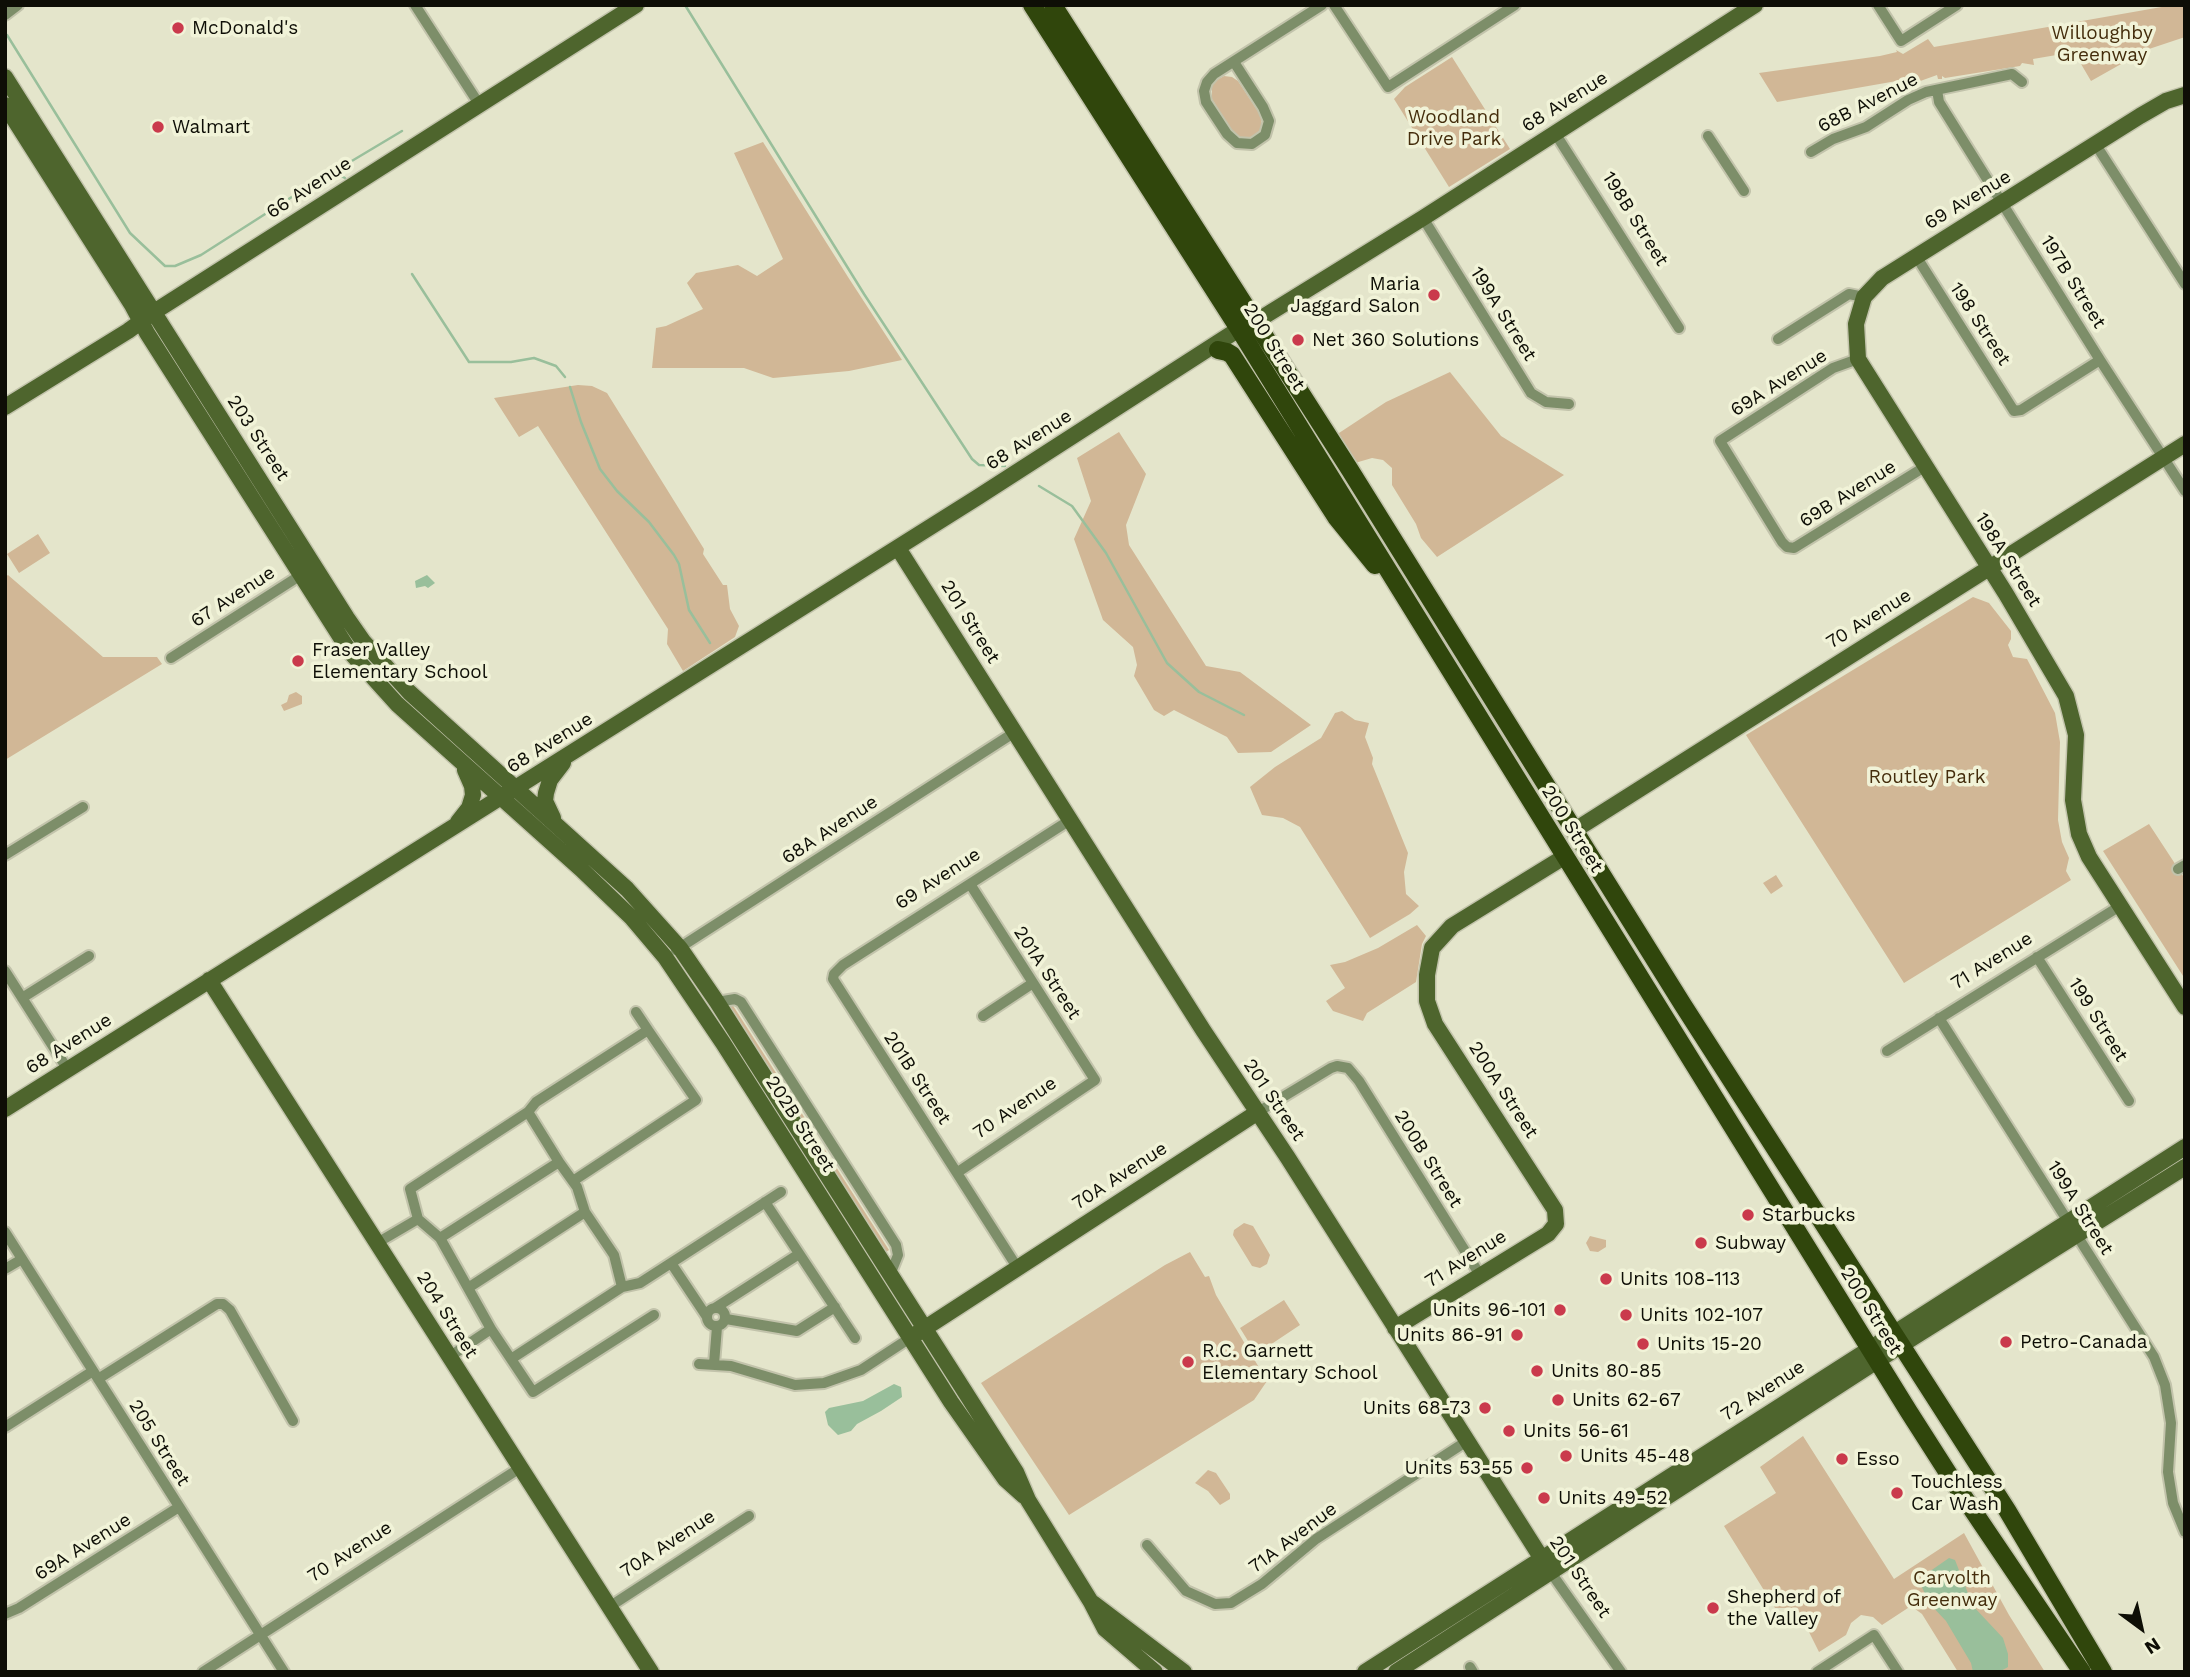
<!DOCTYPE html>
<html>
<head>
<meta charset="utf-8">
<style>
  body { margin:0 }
  #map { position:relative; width:2190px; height:1677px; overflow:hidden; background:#e4e5cb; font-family:"Work Sans",sans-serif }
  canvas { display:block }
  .frame { position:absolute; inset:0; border:7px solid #0e0e06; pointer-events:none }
  .north { position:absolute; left:2106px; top:1593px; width:70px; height:70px; -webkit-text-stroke:5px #f1f3d8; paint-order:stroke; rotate:147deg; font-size:19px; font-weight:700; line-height:28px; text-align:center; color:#0e0e06 }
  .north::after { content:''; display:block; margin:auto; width:24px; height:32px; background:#0e0e06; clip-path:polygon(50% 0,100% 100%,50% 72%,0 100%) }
</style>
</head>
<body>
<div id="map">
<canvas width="2190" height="1677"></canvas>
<div class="frame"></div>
<div class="north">N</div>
</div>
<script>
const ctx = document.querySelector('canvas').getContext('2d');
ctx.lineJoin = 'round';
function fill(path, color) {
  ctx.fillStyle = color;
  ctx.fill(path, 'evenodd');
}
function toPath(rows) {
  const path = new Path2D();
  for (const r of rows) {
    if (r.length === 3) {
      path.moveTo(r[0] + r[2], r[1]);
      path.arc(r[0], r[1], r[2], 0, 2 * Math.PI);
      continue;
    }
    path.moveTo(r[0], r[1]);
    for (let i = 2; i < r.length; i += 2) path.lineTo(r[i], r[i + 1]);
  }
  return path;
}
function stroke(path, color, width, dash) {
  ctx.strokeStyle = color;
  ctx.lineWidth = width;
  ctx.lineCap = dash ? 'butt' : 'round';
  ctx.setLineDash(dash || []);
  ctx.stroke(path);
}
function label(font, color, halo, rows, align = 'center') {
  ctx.font = font + ' "Work Sans",sans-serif';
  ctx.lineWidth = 7;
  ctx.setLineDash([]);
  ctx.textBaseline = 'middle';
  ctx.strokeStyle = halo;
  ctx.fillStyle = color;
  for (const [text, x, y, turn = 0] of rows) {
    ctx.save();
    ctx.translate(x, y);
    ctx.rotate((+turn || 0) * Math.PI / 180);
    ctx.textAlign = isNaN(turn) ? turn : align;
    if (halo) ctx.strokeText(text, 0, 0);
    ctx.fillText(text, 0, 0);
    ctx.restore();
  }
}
fill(toPath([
  [2173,5,2185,5,2185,37,2146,50,2091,81,2074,52,2033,59,2034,65,2022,63,2020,66,1945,78,1942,76,1942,79,1938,79,1937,75,1912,84,1908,79,1777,102,1759,73,1880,56,1897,52,1896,50,1903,54,1928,39,1934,47],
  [1452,57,1510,149,1449,187,1394,99,1405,87],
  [1224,76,1232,77,1238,81,1261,116,1262,128,1252,138,1241,138,1233,133,1212,99,1212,85,1217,80],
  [763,142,848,277,902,360,849,371,773,378,744,368,652,368,656,328,666,326,703,309,687,283,696,273,738,265,757,276,783,259,734,153],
  [1450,372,1501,436,1564,475,1437,557,1421,538,1416,524,1392,485,1392,468,1383,460,1372,458,1355,463,1336,435,1386,402],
  [578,385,592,386,607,393,704,549,703,554,723,585,727,585,730,609,739,626,735,637,683,671,667,644,668,629,538,426,519,437,494,398],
  [1119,432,1146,474,1126,525,1129,545,1206,666,1240,672,1311,725,1271,752,1238,753,1227,737,1174,710,1164,716,1154,710,1134,676,1137,665,1133,647,1103,620,1074,539,1091,501,1077,458],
  [38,534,50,553,19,573,7,554],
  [8,575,103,657,157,657,162,664,5,760,5,577],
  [1973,597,1989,603,2011,631,2011,639,2008,645,2013,657,2027,659,2055,713,2060,742,2058,820,2062,842,2069,858,2066,871,2071,880,1904,983,1746,735],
  [296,692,302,696,302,704,284,711,281,705,287,702,289,695],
  [1342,711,1355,720,1369,723,1365,737,1373,758,1372,764,1408,853,1404,872,1406,894,1419,906,1410,914,1370,938,1300,827,1283,818,1262,815,1250,787,1275,767,1321,738,1335,713],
  [2149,824,2185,879,2185,979,2103,851],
  [1776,875,1783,886,1771,894,1763,883],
  [1417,925,1426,936,1422,944,1416,982,1367,1013,1363,1021,1333,1011,1326,1001,1345,988,1330,965,1345,962,1378,948],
  [732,1004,889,1250,885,1253,727,1005],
  [1244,1223,1253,1226,1270,1255,1267,1264,1260,1268,1252,1266,1233,1235,1234,1230],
  [1590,1236,1606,1240,1606,1247,1598,1252,1590,1251,1586,1243],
  [1190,1252,1205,1277,1209,1276,1216,1295,1267,1381,1254,1400,1069,1515,981,1383,1165,1265],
  [1284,1300,1300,1325,1264,1349,1261,1344,1253,1349,1240,1328],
  [1803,1436,1894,1579,1964,1533,2009,1615,2045,1672,1958,1672,1922,1614,1911,1606,1882,1625,1873,1617,1861,1615,1851,1623,1846,1635,1819,1652,1797,1608,1775,1608,1724,1526,1776,1493,1760,1467],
  [1208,1470,1216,1473,1230,1494,1230,1499,1220,1505,1208,1491,1195,1483]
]), '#d1b796');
fill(toPath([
  [427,575,435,583,428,588,425,586,416,588,415,581],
  [894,1384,901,1387,902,1397,881,1411,857,1424,851,1431,838,1435,828,1425,825,1412,829,1408,863,1401],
  [1949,1558,1955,1560,1973,1606,2003,1638,2008,1654,2008,1667,1999,1672,1973,1672,1971,1663,1946,1621,1929,1603,1921,1585,1926,1574]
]), '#99bf9b');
stroke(toPath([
  [685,5,864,294,972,459,979,465,1005,466],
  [7,35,130,233,165,266,175,266,201,255,309,186],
  [333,172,345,178],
  [330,174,402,131],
  [412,274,469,362,511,362,534,358,556,366,565,377],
  [570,387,581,422,600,469,617,491,649,522,674,555,679,564,689,610,710,643],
  [1039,486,1072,506,1106,553,1167,663,1199,692,1244,715]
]), '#99bf9b', 2.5);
const street = toPath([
  [415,5,479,104],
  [1334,5,1388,87,1515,5],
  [1878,5,1901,41,1957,5],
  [5,15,18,5],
  [1234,62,1263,107,1269,121,1265,135,1252,144,1237,143,1227,134,1206,102,1204,91,1207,82,1214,74,1322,5],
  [1937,90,1939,102,2100,360,2185,491],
  [1555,133,1679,328],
  [1708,136,1744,191],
  [2096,145,2185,284],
  [1811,152,1833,139,1866,127,1908,100,1926,92,2012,74,2022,82],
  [1423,218,1531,393,1546,402,1569,404],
  [1916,256,2014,411,2021,410,2100,360],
  [1778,339,1849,294,1864,297],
  [1858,359,1833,368,1720,441,1782,542,1787,547,1794,548,1926,466],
  [171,658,304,573],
  [5,855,83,807],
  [2178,869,2185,865],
  [676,950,1015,732],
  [2037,957,2129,1101],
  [5,971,68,1070],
  [22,998,89,956],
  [717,1002,735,999,741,1002,896,1245,898,1255,890,1275],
  [636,1012,648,1030],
  [983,1016,1033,983],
  [1939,1018,2154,1357,2165,1385,2171,1423,2168,1472,2173,1503,2185,1532],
  [1887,1051,2120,906],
  [1258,1112,1331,1068,1337,1066,1348,1068,1359,1081,1480,1275],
  [559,1162,528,1112,536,1102,648,1030,696,1100,573,1181],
  [958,1172,1095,1080,970,884],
  [765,1202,855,1338],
  [418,1219,410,1189,528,1112],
  [5,1232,284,1672],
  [440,1238,559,1162,577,1187,585,1212,614,1255,622,1287,511,1359],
  [377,1243,418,1219,440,1238,491,1329],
  [671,1263,707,1317],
  [1017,1267,833,979,834,974,843,965,1070,820],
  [5,1269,22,1259],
  [622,1287,640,1283,781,1192],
  [468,1288,585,1212],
  [716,1317,9],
  [715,1308,799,1254],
  [726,1319,797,1331,835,1307],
  [449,1357,491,1329,533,1392,654,1315],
  [699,1364,731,1366,795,1385,824,1383,861,1370,910,1338],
  [714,1364,717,1327],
  [98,1379,217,1304,223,1304,230,1310,293,1421],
  [5,1427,93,1371],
  [1147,1545,1186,1591,1215,1604,1231,1603,1262,1584,1316,1539,1467,1441],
  [1547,1567,1621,1672],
  [609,1607,749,1516],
  [5,1614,19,1608,179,1507],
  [1470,1667,1473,1672],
  [203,1672,520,1468],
  [1817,1672,1874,1635,1898,1672]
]);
const secondary = toPath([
  [5,77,347,618,363,641,409,692,627,889,680,948,717,1002,1016,1472,1028,1500,1091,1602,1105,1629,1155,1672],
  [2185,95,2166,101,2140,116,1882,278,1864,297,1856,324,1858,359,2006,594,2066,696,2076,735,2073,800,2079,834,2089,857,2185,1007],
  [5,105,132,305,147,333,350,652,397,704,581,869,632,918,665,957,723,1043,951,1402,1005,1479,1024,1496],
  [1255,322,1423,218,1755,5],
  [5,407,128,331,154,312,636,5],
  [898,548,1203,1030,1288,1158,1542,1559],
  [553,818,545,801,546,793,550,780,563,763],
  [458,822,469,808,473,795,472,786,465,770],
  [1575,830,2185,444],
  [209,980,651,1672],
  [5,1109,978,497,1239,329],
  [1395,1328,1548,1234,1556,1224,1555,1210,1435,1024,1427,1001,1427,975,1432,948,1452,926,1564,857],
  [916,1334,1258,1112],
  [1093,1603,1184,1672],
  [1365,1672,2185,1147],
  [1396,1672,1914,1337,2185,1167]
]);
const primary = toPath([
  [1032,5,1239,329,1909,1412,1955,1484,2082,1672],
  [1053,5,1350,470,1683,1005,2007,1510,2103,1672],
  [1218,350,1227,352,1232,355,1336,517,1375,565]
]);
stroke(street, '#c2c3ab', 14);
stroke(secondary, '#c2c3ab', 19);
stroke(primary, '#c2c3ab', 21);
stroke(street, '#7d8e69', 10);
stroke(secondary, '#4e652d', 16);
stroke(primary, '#30460c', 18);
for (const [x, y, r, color] of [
  [178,28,7,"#ca3a4c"],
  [158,127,7,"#ca3a4c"],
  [1434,295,7,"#ca3a4c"],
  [1298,340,7,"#ca3a4c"],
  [298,661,7,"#ca3a4c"],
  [1748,1215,7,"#ca3a4c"],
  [1701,1243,7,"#ca3a4c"],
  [1606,1279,7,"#ca3a4c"],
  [1560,1310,7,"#ca3a4c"],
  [1626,1315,7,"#ca3a4c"],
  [1517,1335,7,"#ca3a4c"],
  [2006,1342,7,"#ca3a4c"],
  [1643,1344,7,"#ca3a4c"],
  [1188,1362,7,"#ca3a4c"],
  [1537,1371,7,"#ca3a4c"],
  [1558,1400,7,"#ca3a4c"],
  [1485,1408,7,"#ca3a4c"],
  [1509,1431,7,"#ca3a4c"],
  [1566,1456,7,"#ca3a4c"],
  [1842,1459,7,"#ca3a4c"],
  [1527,1468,7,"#ca3a4c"],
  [1897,1493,7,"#ca3a4c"],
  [1544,1498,7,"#ca3a4c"],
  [1713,1608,7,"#ca3a4c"]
]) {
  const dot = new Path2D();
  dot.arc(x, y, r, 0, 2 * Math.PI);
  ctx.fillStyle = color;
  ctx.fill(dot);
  stroke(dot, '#f1f3d8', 2.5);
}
label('19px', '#0e0e06', '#f1f3d8', [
  ["McDonald's",192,28],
  ["Walmart",172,127],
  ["Maria",1420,284,"right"],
  ["Jaggard Salon",1420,306,"right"],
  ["Net 360 Solutions",1312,340],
  ["Fraser Valley",312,650],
  ["Elementary School",312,672],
  ["Starbucks",1762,1215],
  ["Subway",1715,1243],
  ["Units 108-113",1620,1279],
  ["Units 96-101",1546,1310,"right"],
  ["Units 102-107",1640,1315],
  ["Units 86-91",1503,1335,"right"],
  ["Petro-Canada",2020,1342],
  ["Units 15-20",1657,1344],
  ["R.C. Garnett",1202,1351],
  ["Elementary School",1202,1373],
  ["Units 80-85",1551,1371],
  ["Units 62-67",1572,1400],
  ["Units 68-73",1471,1408,"right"],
  ["Units 56-61",1523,1431],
  ["Units 45-48",1580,1456],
  ["Esso",1856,1459],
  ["Units 53-55",1513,1468,"right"],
  ["Touchless",1911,1482],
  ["Car Wash",1911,1504],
  ["Units 49-52",1558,1498],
  ["Shepherd of",1727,1597],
  ["the Valley",1727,1619]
], 'left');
label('19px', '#442d0c', '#f1f3d8', [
  ["Willoughby",2102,33],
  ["Greenway",2102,55],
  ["Woodland",1454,117],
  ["Drive Park",1454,139],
  ["Routley Park",1927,777],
  ["Carvolth",1952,1578],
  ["Greenway",1952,1600]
]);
label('19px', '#0e0e06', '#f1f3d8', [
  ["68 Avenue",1565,102,-32],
  ["68B Avenue",1868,103,-27],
  ["66 Avenue",309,188,-33],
  ["69 Avenue",1968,200,-31],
  ["198B Street",1635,219,58],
  ["197B Street",2073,282,58],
  ["199A Street",1503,314,58],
  ["198 Street",1980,324,57],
  ["200 Street",1274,347,58],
  ["69A Avenue",1779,383,-32],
  ["203 Street",258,438,57],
  ["68 Avenue",1029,440,-32],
  ["69B Avenue",1848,494,-32],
  ["198A Street",2008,560,58],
  ["67 Avenue",233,597,-33],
  ["70 Avenue",1869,619,-32],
  ["201 Street",970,622,58],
  ["68 Avenue",550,743,-32],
  ["200 Street",1572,829,58],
  ["68A Avenue",830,830,-33],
  ["69 Avenue",938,879,-33],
  ["71 Avenue",1992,961,-32],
  ["201A Street",1047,973,57],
  ["199 Street",2098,1020,58],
  ["68 Avenue",69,1044,-32],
  ["201B Street",917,1078,57],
  ["200A Street",1503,1090,57],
  ["201 Street",1274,1100,56],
  ["70 Avenue",1015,1108,-34],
  ["202B Street",800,1124,57],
  ["200B Street",1428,1159,58],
  ["70A Avenue",1120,1176,-33],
  ["199A Street",2080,1208,58],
  ["71 Avenue",1466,1259,-32],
  ["200 Street",1871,1311,58],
  ["204 Street",447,1315,58],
  ["72 Avenue",1763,1391,-33],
  ["205 Street",159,1443,58],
  ["71A Avenue",1293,1538,-37],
  ["70A Avenue",668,1544,-33],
  ["69A Avenue",83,1547,-32],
  ["70 Avenue",350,1552,-33],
  ["201 Street",1580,1577,56]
]);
</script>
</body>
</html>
